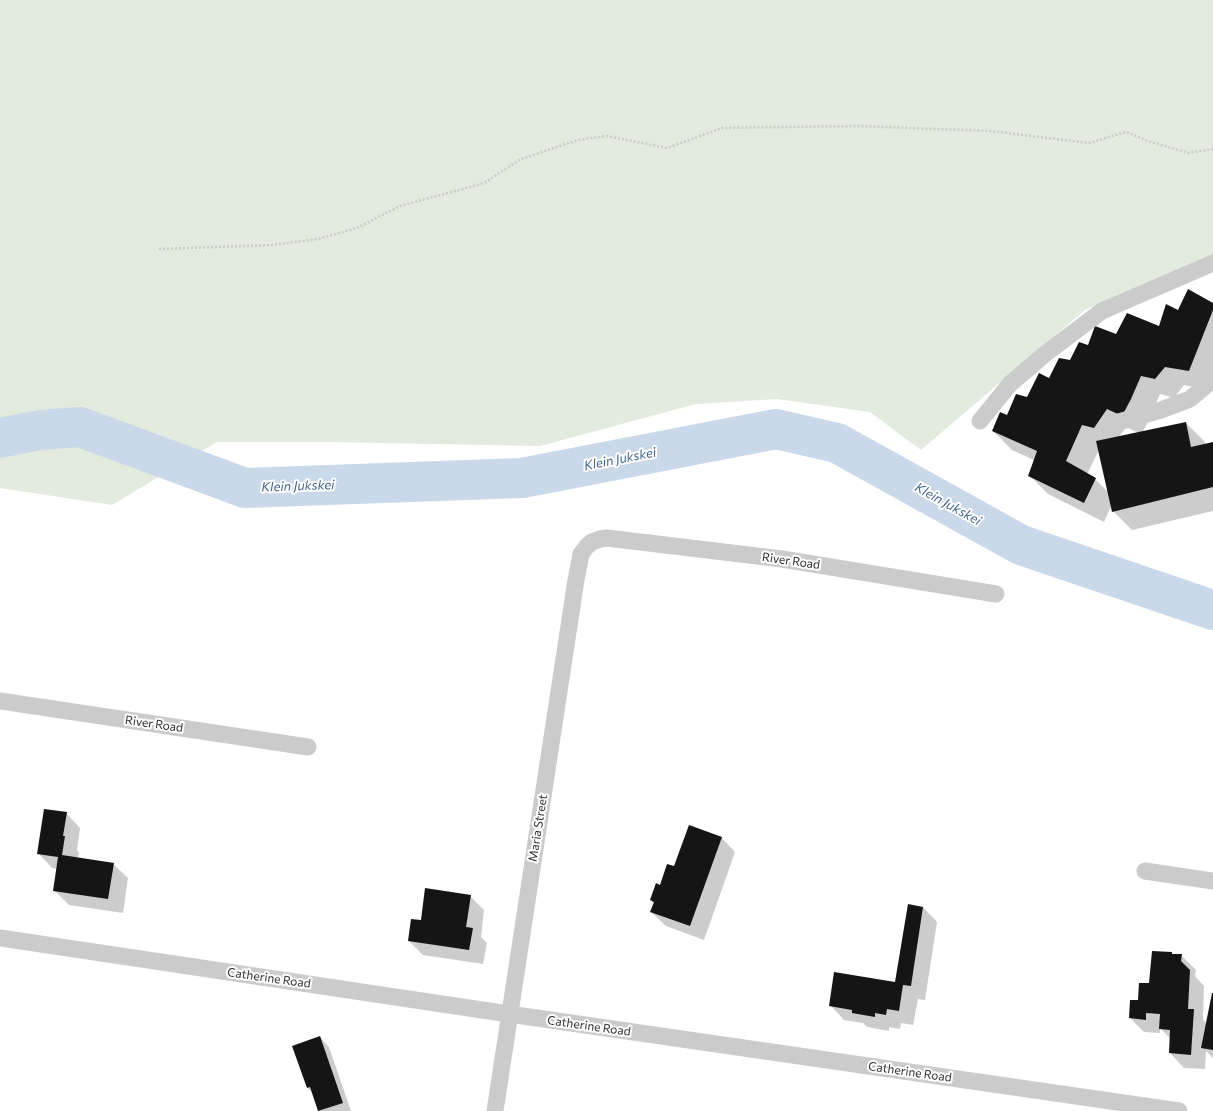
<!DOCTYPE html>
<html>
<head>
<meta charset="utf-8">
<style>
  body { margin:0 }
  canvas { display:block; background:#fff }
</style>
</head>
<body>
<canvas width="1213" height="1111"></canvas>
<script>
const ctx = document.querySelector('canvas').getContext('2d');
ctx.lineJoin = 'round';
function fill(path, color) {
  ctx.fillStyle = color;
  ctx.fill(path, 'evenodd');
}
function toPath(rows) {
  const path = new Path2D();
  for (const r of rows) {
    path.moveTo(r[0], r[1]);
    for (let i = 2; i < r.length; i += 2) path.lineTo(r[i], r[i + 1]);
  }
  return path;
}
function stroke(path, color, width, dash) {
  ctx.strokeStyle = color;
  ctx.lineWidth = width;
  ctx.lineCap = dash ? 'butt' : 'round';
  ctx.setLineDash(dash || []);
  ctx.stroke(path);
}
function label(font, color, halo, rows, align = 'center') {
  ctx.font = font + ' Commissioner,sans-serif';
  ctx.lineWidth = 4;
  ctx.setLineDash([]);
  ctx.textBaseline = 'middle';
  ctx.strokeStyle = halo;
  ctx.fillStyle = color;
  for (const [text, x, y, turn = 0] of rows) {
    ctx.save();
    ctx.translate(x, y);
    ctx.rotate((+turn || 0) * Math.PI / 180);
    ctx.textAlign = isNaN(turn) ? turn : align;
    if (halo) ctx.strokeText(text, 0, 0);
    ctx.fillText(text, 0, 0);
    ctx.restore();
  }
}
fill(toPath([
  [0,0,1213,0,1213,257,1085,310,921,450,870,412,777,399,696,404,540,446,331,442,217,442,112,505,0,488]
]), '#e2ebdd');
fill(toPath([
  [1213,304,1213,377,1208,390,1184,385,1174,398,1160,394,1150,418,1142,433,1186,423,1205,442,1205,445,1213,443,1213,511,1132,530,1113,511,1112,504,1104,522,1048,494,1029,475,1034,460,1012,450,993,431,1007,416,1027,398,1089,346,1116,335,1160,328,1178,311],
  [1126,427,1139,433,1119,437],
  [1099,450,1109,493,1095,479,1087,474],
  [66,813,80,828,77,850,79,852,78,858,113,864,128,878,123,913,69,905,54,890,58,869,52,868,38,853],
  [721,837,735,852,704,940,666,926,651,912,654,903,651,900,675,868],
  [470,896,484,910,481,937,487,943,483,964,423,955,409,941,422,921],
  [908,905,923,907,937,922,925,1000,918,999,913,1025,901,1023,900,1029,889,1027,889,1031,867,1027,863,1023,844,1020,830,1005,896,983],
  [1171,953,1173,955,1181,955,1196,970,1195,976,1204,986,1203,1020,1207,1024,1213,995,1213,1058,1206,1051,1205,1069,1184,1068,1170,1053,1171,1039,1160,1028,1160,1033,1144,1032,1130,1018,1149,984],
  [320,1037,329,1047,351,1111,319,1111,312,1092,308,1088]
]), '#0003');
stroke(toPath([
  [0,438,40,430,80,427,245,488,522,478,776,429,837,443,1021,545,1213,610]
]), '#cad9ea', 40);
fill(toPath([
  [1188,289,1213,303,1213,310,1189,371,1165,367,1155,379,1141,376,1131,399,1122,416,1107,409,1094,428,1082,425,1066,461,1096,478,1084,503,1028,476,1037,451,992,431,1000,412,1007,415,1016,394,1027,397,1039,373,1049,378,1059,358,1070,360,1079,342,1088,345,1095,326,1116,334,1127,313,1159,326,1166,304,1178,310],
  [1186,422,1191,447,1213,442,1213,487,1112,512,1096,441],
  [44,809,67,812,63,836,65,836,62,855,114,863,108,899,53,891,58,857,37,854],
  [689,825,722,837,690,926,650,912,654,902,650,900,656,883,660,885,667,864,674,866],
  [425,888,471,895,466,927,473,928,469,950,408,941,411,919,421,920],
  [908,904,923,907,911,986,903,985,899,1011,887,1009,886,1015,875,1013,875,1017,852,1013,852,1010,829,1006,834,972,895,982],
  [1152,951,1172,952,1172,954,1182,954,1181,961,1190,970,1188,1009,1194,1009,1191,1055,1169,1053,1170,1030,1159,1029,1160,1014,1146,1013,1146,1020,1129,1018,1130,1000,1138,1000,1139,983,1149,983],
  [1212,993,1213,993,1213,1050,1201,1048],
  [320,1036,343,1103,318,1111,310,1087,307,1088,292,1046]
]), '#151515');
stroke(toPath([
  [159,249,272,245,318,239,357,228,400,206,484,183,521,159,578,140,607,136,667,148,722,128,857,126,990,131,1089,143,1126,132,1148,141,1189,153,1213,149]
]), '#cbcbcb', 2.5, [2, 2]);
stroke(toPath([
  [980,421,1010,384,1045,354,1102,311,1213,263],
  [1108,425,1161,410,1190,399,1210,382,1213,371],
  [0,701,308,747],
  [1145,871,1213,881],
  [0,938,509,1014,1179,1111],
  [495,1111,576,580,581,554,587,546,592,542,600,539,607,538,782,559,996,594]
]), '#cbcbcb', 17);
label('12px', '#2e2e2e', '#fff', [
  ["River Road",791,561,8],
  ["River Road",154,724,8],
  ["Maria Street",538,828,-81],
  ["Catherine Road",269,978,8],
  ["Catherine Road",589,1026,8],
  ["Catherine Road",910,1072,8]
]);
label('italic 13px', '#41658c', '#fff', [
  ["Klein Jukskei",620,459,-11],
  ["Klein Jukskei",298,486,-2],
  ["Klein Jukskei",948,504,29]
]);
</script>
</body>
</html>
